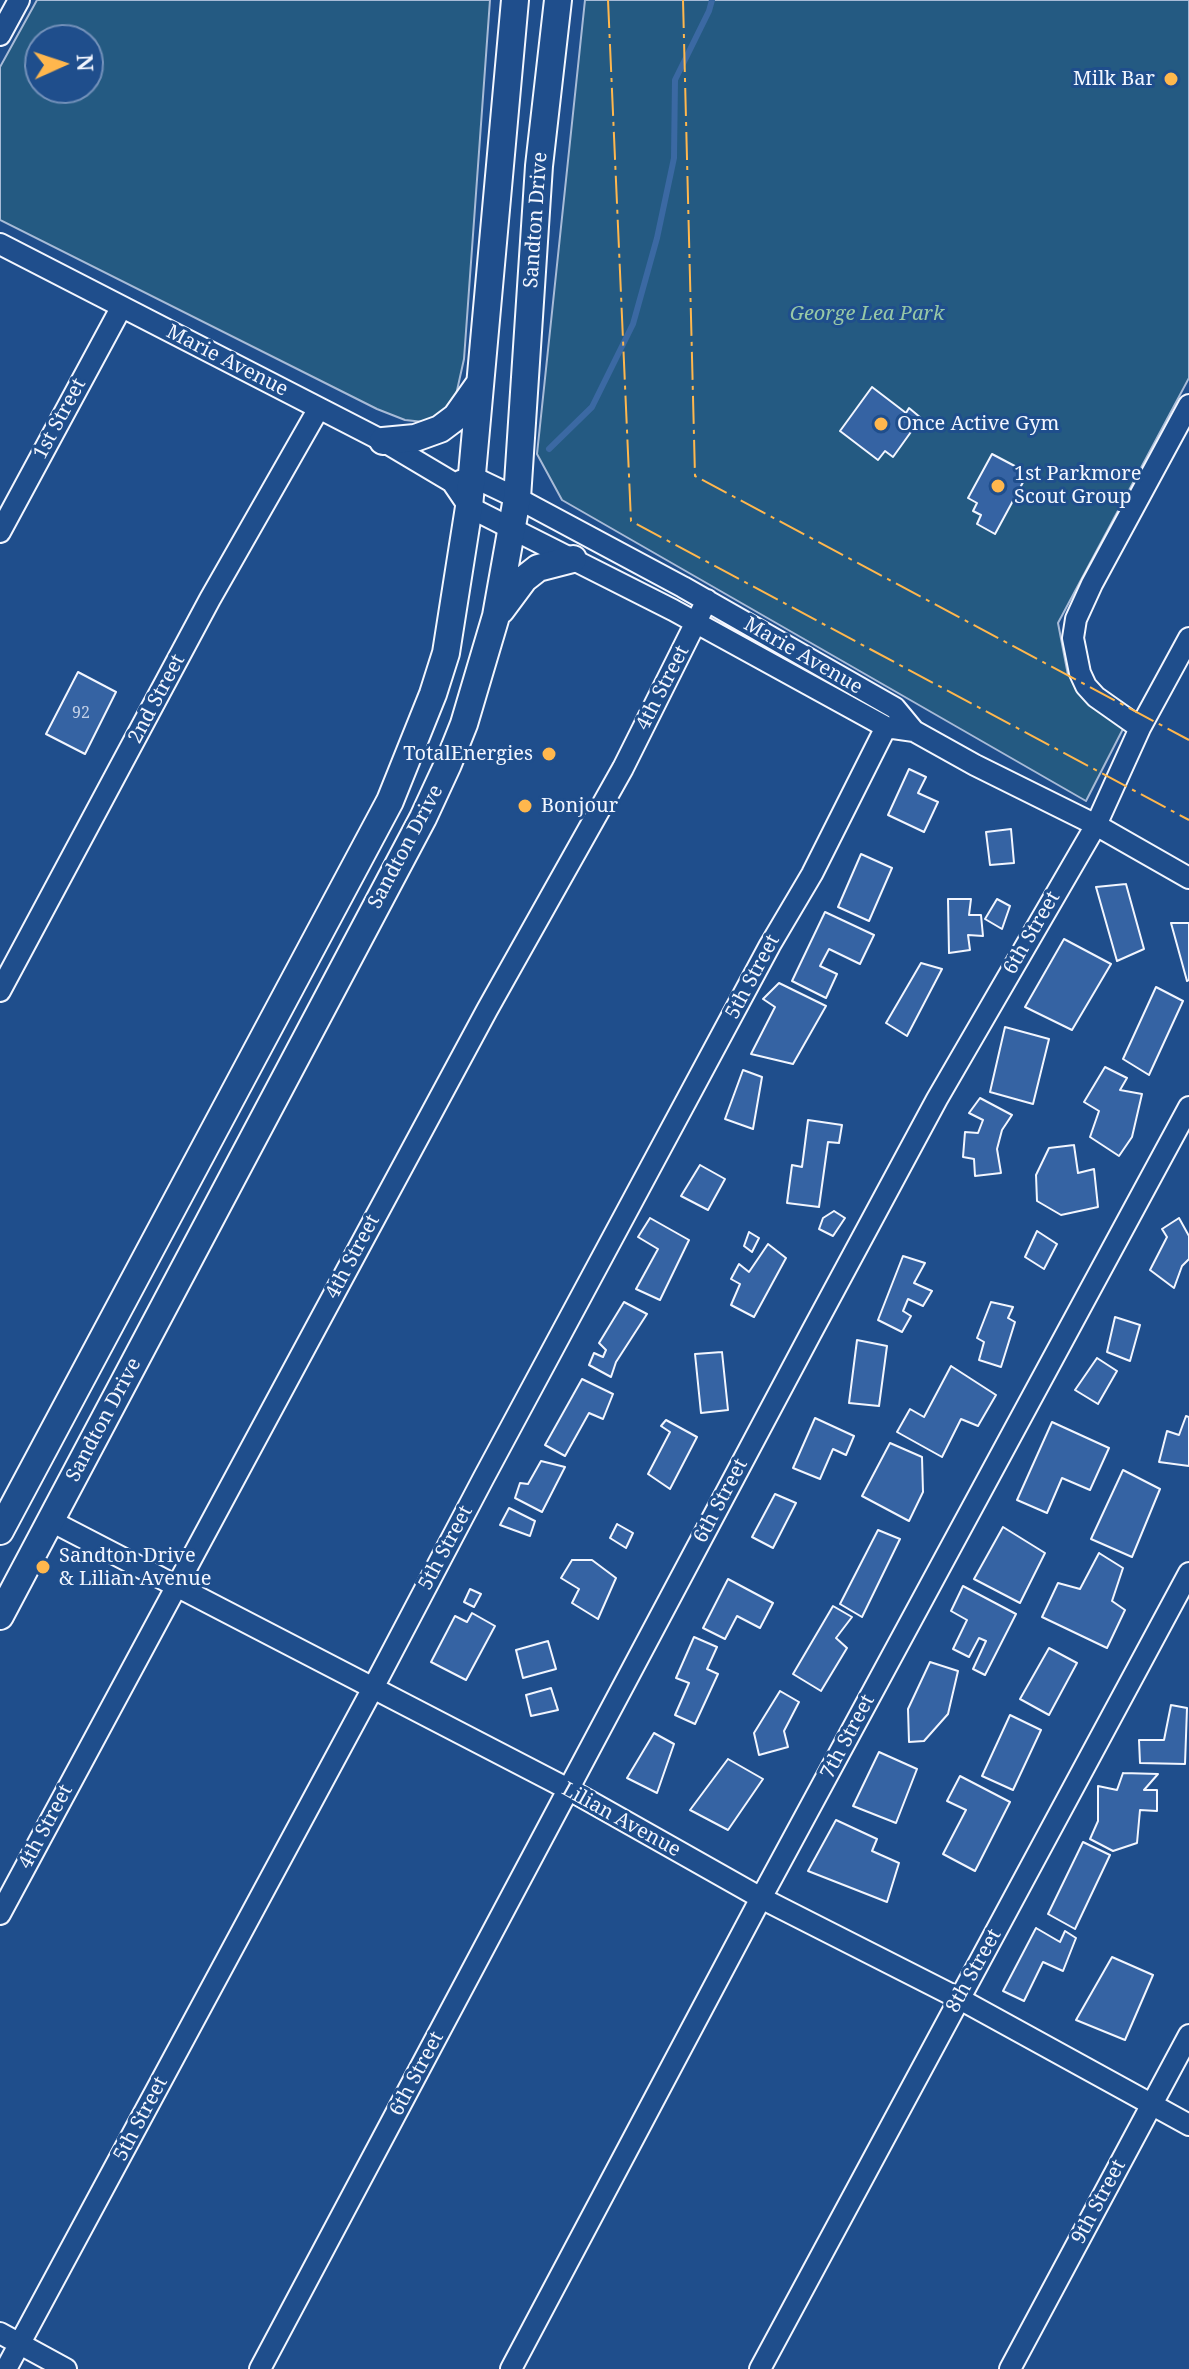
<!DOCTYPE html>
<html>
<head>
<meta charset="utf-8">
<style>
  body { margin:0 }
  #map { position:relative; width:1189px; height:2369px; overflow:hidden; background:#1f4e8c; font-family:"Noto Serif",serif }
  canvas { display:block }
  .north { position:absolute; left:24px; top:24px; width:80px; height:80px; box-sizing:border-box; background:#1f4e8c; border:2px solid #7391ba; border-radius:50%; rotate:87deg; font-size:22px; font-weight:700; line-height:32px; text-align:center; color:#f2f6ff }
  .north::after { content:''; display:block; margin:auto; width:28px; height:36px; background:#ffb74d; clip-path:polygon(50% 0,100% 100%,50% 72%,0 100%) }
</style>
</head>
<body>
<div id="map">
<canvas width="1189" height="2369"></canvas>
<div class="north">N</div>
</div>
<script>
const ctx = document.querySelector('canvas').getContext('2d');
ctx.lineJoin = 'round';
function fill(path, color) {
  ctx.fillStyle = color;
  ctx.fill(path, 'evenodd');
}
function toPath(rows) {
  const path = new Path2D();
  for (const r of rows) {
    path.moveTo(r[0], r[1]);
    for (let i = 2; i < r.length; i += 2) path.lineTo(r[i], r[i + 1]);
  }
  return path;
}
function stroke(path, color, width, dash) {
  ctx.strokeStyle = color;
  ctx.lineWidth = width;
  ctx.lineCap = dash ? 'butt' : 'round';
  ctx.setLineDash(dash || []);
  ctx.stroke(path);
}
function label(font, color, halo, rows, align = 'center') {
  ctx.font = font + ' "Noto Serif",serif';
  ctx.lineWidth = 6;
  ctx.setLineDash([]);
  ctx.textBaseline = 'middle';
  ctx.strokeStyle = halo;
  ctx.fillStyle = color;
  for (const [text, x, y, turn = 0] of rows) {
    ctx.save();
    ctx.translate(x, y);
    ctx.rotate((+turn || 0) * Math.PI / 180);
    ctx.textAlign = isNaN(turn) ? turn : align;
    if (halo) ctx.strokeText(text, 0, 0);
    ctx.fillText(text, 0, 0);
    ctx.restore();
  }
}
const green = toPath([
  [37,0,490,0,464,359,456,395,441,414,424,422,405,420,377,409,0,220,0,67,37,0],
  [40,40,88,40,88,88,40,88,40,40],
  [585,0,1189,0,1189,378,1058,623,1068,675,1124,727,1086,801,562,500,537,454,585,0]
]);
fill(green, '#245a82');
stroke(green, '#a8bbd7', 2);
stroke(toPath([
  [549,449,592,407,633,324,657,238,674,158,675,80,709,11,712,0]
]), '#3b69a3', 6);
const building = toPath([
  [872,387,906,413,909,408,921,418,893,457,885,451,878,460,840,431,872,387],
  [992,454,1028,473,995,534,977,524,981,515,973,511,977,503,968,498,992,454],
  [78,672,116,692,85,754,46,734,78,672],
  [909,769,926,777,918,793,938,802,924,832,888,815,909,769],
  [1011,829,1014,863,990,865,986,832,1011,829],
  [861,854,892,868,869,921,838,907,861,854],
  [1126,884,1144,949,1117,961,1096,887,1126,884],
  [948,899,971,899,969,915,981,915,983,936,968,935,970,950,949,953,948,899],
  [997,899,1010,906,1002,929,985,919,997,899],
  [825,912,874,935,860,964,829,949,820,966,837,974,826,998,792,981,825,912],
  [1171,923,1189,923,1189,980,1187,981,1171,923],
  [1064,939,1111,964,1072,1030,1025,1007,1064,939],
  [921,963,942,969,907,1036,886,1023,921,963],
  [779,983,826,1006,793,1064,751,1054,775,1007,763,999,779,983],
  [1156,987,1183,1001,1149,1075,1123,1059,1156,987],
  [1005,1027,1049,1039,1033,1104,990,1092,1005,1027],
  [1105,1067,1127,1078,1120,1090,1142,1094,1132,1137,1119,1156,1090,1137,1099,1111,1084,1102,1105,1067],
  [743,1070,762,1077,753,1129,725,1119,743,1070],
  [980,1098,1012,1115,1002,1130,997,1149,1001,1173,975,1176,974,1159,963,1157,965,1132,978,1133,983,1120,969,1113,980,1098],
  [808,1120,842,1125,839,1143,828,1142,819,1207,787,1203,792,1165,802,1167,808,1120],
  [1074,1145,1078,1173,1094,1169,1098,1207,1061,1215,1037,1201,1036,1175,1049,1148,1074,1145],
  [700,1165,725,1179,708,1210,681,1196,700,1165],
  [834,1211,845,1218,833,1236,819,1229,823,1218,834,1211],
  [650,1218,689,1240,660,1300,636,1289,658,1249,638,1237,650,1218],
  [1179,1218,1189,1236,1189,1259,1182,1266,1174,1288,1150,1270,1167,1237,1162,1229,1179,1218],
  [1037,1231,1057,1244,1044,1269,1025,1257,1037,1231],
  [749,1232,759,1238,752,1252,744,1246,749,1232],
  [768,1244,786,1258,754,1317,731,1305,740,1284,731,1279,739,1264,749,1272,768,1244],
  [903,1256,925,1263,914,1283,932,1291,923,1306,908,1299,903,1311,911,1316,902,1332,878,1320,903,1256],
  [624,1302,647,1314,616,1362,611,1377,589,1365,594,1353,603,1357,606,1350,599,1343,624,1302],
  [991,1302,1013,1307,1008,1318,1015,1322,1001,1367,979,1360,984,1342,977,1338,991,1302],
  [1115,1317,1140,1325,1130,1361,1107,1352,1115,1317],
  [857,1340,887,1346,879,1406,849,1403,857,1340],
  [722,1352,728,1410,701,1413,695,1354,722,1352],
  [1097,1358,1117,1371,1098,1404,1075,1390,1097,1358],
  [951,1366,996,1395,978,1426,961,1419,942,1457,897,1432,910,1409,924,1417,951,1366],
  [582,1379,613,1394,603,1419,589,1413,565,1456,545,1445,582,1379],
  [1186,1416,1189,1417,1189,1466,1159,1462,1167,1431,1179,1435,1186,1416],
  [815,1418,854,1436,846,1455,833,1449,820,1479,793,1468,815,1418],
  [666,1420,697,1437,670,1489,648,1474,670,1432,661,1426,666,1420],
  [1052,1422,1109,1448,1090,1490,1062,1478,1047,1513,1017,1500,1052,1422],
  [890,1443,922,1457,923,1492,909,1521,862,1496,890,1443],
  [541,1461,565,1467,542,1512,515,1498,520,1483,528,1484,541,1461],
  [1123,1470,1160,1489,1132,1557,1091,1539,1123,1470],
  [775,1494,796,1503,773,1548,752,1537,775,1494],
  [509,1508,535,1521,530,1536,500,1525,509,1508],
  [617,1524,633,1533,626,1548,610,1538,617,1524],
  [1003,1527,1045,1553,1020,1603,974,1579,1003,1527],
  [878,1530,900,1539,862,1617,840,1604,878,1530],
  [1099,1553,1123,1568,1112,1601,1125,1610,1107,1648,1042,1617,1058,1583,1080,1589,1099,1553],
  [572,1560,592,1560,616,1578,598,1619,572,1603,579,1589,561,1578,572,1560],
  [728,1579,773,1603,760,1628,737,1616,725,1639,703,1628,728,1579],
  [963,1586,1016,1614,985,1675,973,1669,986,1641,979,1638,969,1657,953,1649,967,1620,951,1611,963,1586],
  [470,1589,481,1594,474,1607,464,1602,470,1589],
  [833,1606,852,1617,836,1638,847,1648,821,1691,793,1674,833,1606],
  [472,1613,495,1626,466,1680,431,1662,455,1616,467,1622,472,1613],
  [694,1637,717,1647,707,1669,718,1674,695,1724,675,1715,689,1683,676,1678,694,1637],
  [548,1641,556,1669,523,1678,516,1650,548,1641],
  [1049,1648,1077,1663,1049,1715,1020,1699,1049,1648],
  [930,1662,958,1671,948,1714,924,1741,909,1742,908,1709,930,1662],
  [551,1688,558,1710,531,1716,526,1695,551,1688],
  [780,1691,799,1702,784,1731,788,1747,759,1755,754,1733,780,1691],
  [1171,1705,1187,1708,1185,1764,1140,1763,1139,1740,1164,1740,1171,1705],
  [1010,1715,1041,1730,1013,1790,982,1776,1010,1715],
  [654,1733,674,1744,657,1793,627,1778,654,1733],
  [879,1752,917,1769,896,1823,853,1806,879,1752],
  [728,1759,763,1779,728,1830,690,1810,728,1759],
  [1123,1773,1158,1774,1144,1790,1157,1790,1157,1811,1140,1810,1137,1843,1113,1851,1090,1839,1098,1821,1098,1786,1117,1790,1123,1773],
  [960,1776,1010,1802,975,1871,943,1854,966,1810,947,1801,960,1776],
  [836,1820,877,1839,872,1851,899,1863,887,1902,808,1871,836,1820],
  [1083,1842,1110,1855,1075,1929,1048,1914,1083,1842],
  [1036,1928,1060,1942,1065,1931,1076,1938,1063,1971,1043,1962,1024,2001,1003,1991,1036,1928],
  [1112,1957,1153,1975,1125,2040,1076,2020,1112,1957]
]);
fill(building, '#3563a3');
stroke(building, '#f2f6ff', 2);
const minor = toPath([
  [0,35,19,0],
  [0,244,383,441,452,482,469,507,673,610,886,727,914,731],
  [460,481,473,477,517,498,683,587,895,708,914,731,975,765,1096,825,1189,878],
  [0,532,121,308],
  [1140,728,1096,697,1086,686,1080,673,1073,638,1076,619,1092,584,1189,405],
  [0,991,210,599,319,408],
  [51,1521,568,1789,761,1898,958,1998,1189,2125],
  [0,1914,487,1010,623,768,707,600],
  [0,2333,66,2369],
  [6,2369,373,1688,483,1479,770,945,812,874,886,727],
  [260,2369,811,1333,937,1099,1096,825,1140,728,1189,638],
  [511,2369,761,1898,1189,1107],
  [760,2369,1189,1573],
  [1010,2369,1189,2035]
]);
const major = toPath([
  [383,441,415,438,440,429,456,417,480,383],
  [501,610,524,579,538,568,573,559],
  [0,1531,390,801,433,694,446,653,469,507,515,0],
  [0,1616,423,818,448,764,464,724,496,616,517,498,539,166,558,0]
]);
stroke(minor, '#f2f6ff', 24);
stroke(major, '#f2f6ff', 30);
stroke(minor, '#1f4e8c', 20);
stroke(major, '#1f4e8c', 26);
stroke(toPath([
  [608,0,631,521,1189,820],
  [683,0,695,476,1189,740]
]), '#ffb74d', 2, [28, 6, 4, 6]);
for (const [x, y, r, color] of [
  [1171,79,8,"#ffb74d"],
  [881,424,8,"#ffb74d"],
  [998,486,8,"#ffb74d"],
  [549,754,8,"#ffb74d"],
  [525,806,8,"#ffb74d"],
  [43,1567,8,"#ffb74d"]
]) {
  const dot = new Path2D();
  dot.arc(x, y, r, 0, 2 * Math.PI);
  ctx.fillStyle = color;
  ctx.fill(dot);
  stroke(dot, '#1f4e8c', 3);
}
label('16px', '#c3d1e8', null, [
  ["92",81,713]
]);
label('20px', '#f2f6ff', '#1f4e8c', [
  ["Milk Bar",1155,79,"right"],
  ["Once Active Gym",897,424],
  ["1st Parkmore",1014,474],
  ["Scout Group",1014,497],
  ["TotalEnergies",533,754,"right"],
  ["Bonjour",541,806],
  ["Sandton Drive",59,1556],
  ["& Lilian Avenue",59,1579]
], 'left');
label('20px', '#f2f6ff', '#1f4e8c', [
  ["Sandton Drive",536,220,-86],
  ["Marie Avenue",227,361,27],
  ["1st Street",60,419,-62],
  ["Marie Avenue",803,656,30],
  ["4th Street",663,688,-63],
  ["2nd Street",157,699,-62],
  ["Sandton Drive",406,847,-62],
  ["6th Street",1032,933,-60],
  ["5th Street",753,977,-62],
  ["4th Street",353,1257,-62],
  ["Sandton Drive",104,1420,-62],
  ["6th Street",721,1501,-62],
  ["5th Street",446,1548,-62],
  ["7th Street",848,1737,-62],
  ["Lilian Avenue",621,1820,29],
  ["4th Street",46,1827,-62],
  ["8th Street",974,1971,-61],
  ["6th Street",417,2074,-62],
  ["5th Street",141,2119,-62],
  ["9th Street",1099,2202,-62]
]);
label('italic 20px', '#97c8a6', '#1f4e8c', [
  ["George Lea Park",867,314]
]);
</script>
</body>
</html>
